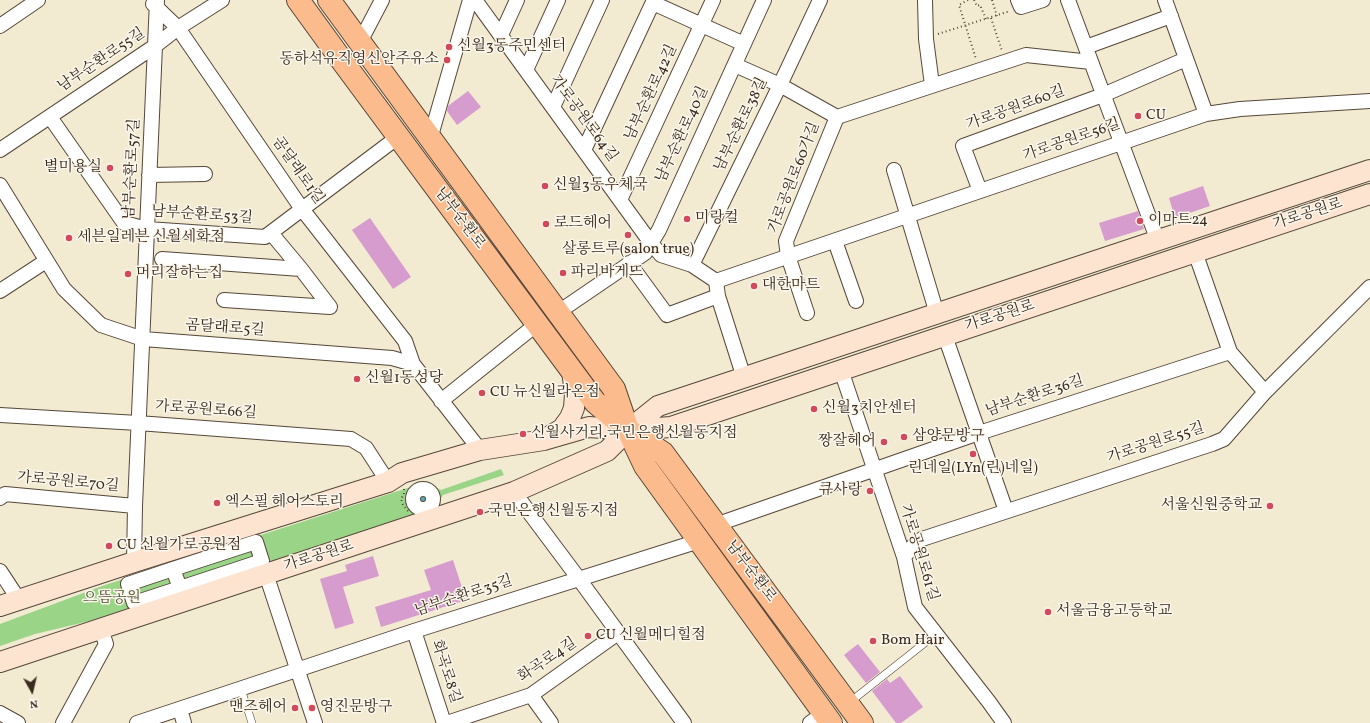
<!DOCTYPE html>
<html>
<head>
<meta charset="utf-8">
<style>
  body { margin:0 }
  #map { position:relative; width:1370px; height:723px; overflow:hidden; background:#f2ead1; font-family:Vollkorn,serif }
  canvas { display:block }
  .north { position:absolute; left:12px; top:671px; width:40px; height:40px; -webkit-text-stroke:3px #fbf7ec; paint-order:stroke; rotate:172deg; font-size:11px; font-weight:700; line-height:16px; text-align:center; color:#3b2a1e }
  .north::after { content:''; display:block; margin:auto; width:14px; height:18px; background:#3b2a1e; clip-path:polygon(50% 0,100% 100%,50% 72%,0 100%) }
</style>
</head>
<body>
<div id="map">
<canvas width="1370" height="723"></canvas>
<div class="north">N</div>
</div>
<script>
const ctx = document.querySelector('canvas').getContext('2d');
ctx.lineJoin = 'round';
function fill(path, color) {
  ctx.fillStyle = color;
  ctx.fill(path, 'evenodd');
}
function toPath(rows) {
  const path = new Path2D();
  for (const r of rows) {
    if (r.length === 3) {
      path.moveTo(r[0] + r[2], r[1]);
      path.arc(r[0], r[1], r[2], 0, 2 * Math.PI);
      continue;
    }
    path.moveTo(r[0], r[1]);
    for (let i = 2; i < r.length; i += 2) path.lineTo(r[i], r[i + 1]);
  }
  return path;
}
function stroke(path, color, width, dash) {
  ctx.strokeStyle = color;
  ctx.lineWidth = width;
  ctx.lineCap = dash ? 'butt' : 'round';
  ctx.setLineDash(dash || []);
  ctx.stroke(path);
}
function label(font, color, halo, rows, align = 'center') {
  ctx.font = font + ' Vollkorn,"Noto Serif KR",serif';
  ctx.lineWidth = 3;
  ctx.setLineDash([]);
  ctx.textBaseline = 'middle';
  ctx.strokeStyle = halo;
  ctx.fillStyle = color;
  for (const [text, x, y, turn = 0] of rows) {
    ctx.save();
    ctx.translate(x, y);
    ctx.rotate((+turn || 0) * Math.PI / 180);
    ctx.textAlign = isNaN(turn) ? turn : align;
    if (halo) ctx.strokeText(text, 0, 0);
    ctx.fillText(text, 0, 0);
    ctx.restore();
  }
}
fill(toPath([
  [501,469,504,475,443,495,435,508,429,511,115,615,35,634,0,646,0,624,105,585,420,484,428,484,441,490]
]), '#9ad487');
fill(toPath([
  [423,499,7]
]), '#46b5bf');
fill(toPath([
  [468,91,481,107,457,125,447,111,448,106],
  [1203,186,1210,206,1175,218,1169,198],
  [1138,211,1144,229,1105,241,1099,223],
  [370,218,411,277,393,289,352,230],
  [373,556,379,576,343,587,354,623,335,629,320,579,347,571,345,565],
  [453,560,466,600,381,627,375,607,431,590,424,570],
  [858,644,880,672,866,683,844,655],
  [900,676,923,707,901,723,896,723,872,691,887,679,890,683]
]), '#d59ccd');
const lane = toPath([
  [241,689,252,723],
  [850,702,936,634]
]);
const street = toPath([
  [475,0,651,243,661,255,692,265,716,281,718,296,744,378],
  [925,0,926,39,932,85],
  [1018,0,1021,7,1043,0],
  [1068,0,1158,241],
  [1165,0,1206,114],
  [653,3,744,44],
  [153,4,178,28,302,209,405,341,413,364],
  [0,26,38,0],
  [501,35,517,0],
  [360,42,382,0],
  [1086,47,1171,16],
  [735,65,780,85,837,117],
  [526,70,558,0],
  [553,107,602,0],
  [50,117,124,223,147,229,265,237,398,137],
  [430,139,470,0],
  [0,150,155,46,178,28,222,0],
  [584,150,654,0],
  [894,170,937,314],
  [149,175,205,174],
  [0,185,64,289,101,325,143,339,392,358,413,364,480,450],
  [980,191,963,146,1103,95,1186,59],
  [620,200,713,0],
  [835,241,856,301],
  [1195,252,1230,352,1265,392],
  [162,259,301,269],
  [629,263,667,315,718,296],
  [692,265,780,85,820,0],
  [716,281,1206,114,1240,109,1370,101],
  [0,291,46,261],
  [224,300,330,307,301,269,271,233],
  [557,313,645,253,659,230,764,0],
  [807,313,788,256,786,241,837,117,1026,55,1091,62],
  [945,336,1006,511],
  [841,370,904,557,915,607,989,702,1004,723],
  [441,401,537,324],
  [0,415,138,423,351,439,366,448,388,482],
  [423,499,10],
  [514,492,579,579,684,723],
  [0,498,5,494,135,506],
  [715,525,979,433,1230,352],
  [256,542,262,561,180,588,173,569,256,542],
  [904,557,913,546,922,539,1212,444,1224,439,1265,392,1370,287],
  [134,562,135,506,157,0],
  [173,569,128,584,134,603,180,588],
  [0,571,19,600],
  [266,574,315,723],
  [414,631,444,723],
  [531,695,551,723],
  [180,709,184,723],
  [0,713,18,723],
  [63,723,106,644,101,629],
  [137,723,414,631,699,541],
  [447,723,531,695,618,633],
  [810,723,824,713]
]);
const secondary = toPath([
  [550,436,562,429,570,418,574,408,575,394,572,370],
  [0,606,134,562,388,482,402,473,480,450,544,440,589,427,628,430,671,427,1370,194],
  [0,662,514,492,607,451,628,430,658,406,1370,170]
]);
const primary = toPath([
  [298,0,343,62,595,402,628,430,663,453,862,723],
  [329,0,614,389,628,430,645,466,831,723]
]);
stroke(lane, '#564739', 8);
stroke(street, '#564739', 16);
stroke(secondary, '#564739', 22);
stroke(primary, '#564739', 24);
stroke(toPath([
  [968,0,959,5,976,59],
  [974,0,977,6,980,5,986,19],
  [992,0,997,16],
  [991,18,1002,51],
  [938,34,1010,11],
  [404,489,404,494,401,499,403,505,408,511]
]), '#564739', 2, [1, 3]);
stroke(lane, '#fff', 7);
stroke(street, '#fff', 14);
stroke(secondary, '#fde4d1', 20);
stroke(primary, '#fbbb8d', 22);
for (const [x, y, r, color] of [
  [449,47,4,"#d1495b"],
  [447,60,4,"#d1495b"],
  [1138,116,4,"#d1495b"],
  [110,168,4,"#d1495b"],
  [545,186,4,"#d1495b"],
  [687,219,4,"#d1495b"],
  [1140,221,4,"#d1495b"],
  [546,224,4,"#d1495b"],
  [628,235,4,"#d1495b"],
  [69,238,4,"#d1495b"],
  [563,273,4,"#d1495b"],
  [128,274,4,"#d1495b"],
  [754,286,4,"#d1495b"],
  [357,379,4,"#d1495b"],
  [482,393,4,"#d1495b"],
  [814,409,4,"#d1495b"],
  [523,434,4,"#d1495b"],
  [904,437,4,"#d1495b"],
  [884,442,4,"#d1495b"],
  [973,454,4,"#d1495b"],
  [870,491,4,"#d1495b"],
  [217,503,4,"#d1495b"],
  [1270,506,4,"#d1495b"],
  [480,512,4,"#d1495b"],
  [109,546,4,"#d1495b"],
  [1048,612,4,"#d1495b"],
  [588,636,4,"#d1495b"],
  [873,641,4,"#d1495b"],
  [295,708,4,"#d1495b"],
  [312,708,4,"#d1495b"]
]) {
  const dot = new Path2D();
  dot.arc(x, y, r, 0, 2 * Math.PI);
  ctx.fillStyle = color;
  ctx.fill(dot);
  stroke(dot, '#fbf7ec', 1.5);
}
label('15px', '#3b2a1e', '#fbf7ec', [
  ["신월3동주민센터",457,47],
  ["동하석유직영신안주유소",439,60,"right"],
  ["CU",1146,116],
  ["별미용실",102,168,"right"],
  ["신월3동우체국",553,186],
  ["미랑컬",695,219],
  ["이마트24",1148,221],
  ["로드헤어",554,224],
  ["세븐일레븐 신월세화점",77,238],
  ["살롱트루(salon true)",628,250,"center"],
  ["파리바게뜨",571,273],
  ["머리잘하는집",136,274],
  ["대한마트",762,286],
  ["신월1동성당",365,379],
  ["CU 뉴신월라온점",490,393],
  ["신월3치안센터",822,409],
  ["신월사거리.국민은행신월동지점",531,434],
  ["삼양문방구",912,437],
  ["짱잘헤어",876,442,"right"],
  ["린네일(LYn(린)네일)",973,469,"center"],
  ["큐사랑",862,491,"right"],
  ["엑스필 헤어스토리",225,503],
  ["서울신원중학교",1262,506,"right"],
  ["국민은행신월동지점",488,512],
  ["CU 신월가로공원점",117,546],
  ["서울금융고등학교",1056,612],
  ["CU 신월메디힐점",596,636],
  ["Bom Hair",881,641],
  ["맨즈헤어",287,708,"right"],
  ["영진문방구",320,708]
], 'left');
label('15px', '#3b2a1e', '#fbf7ec', [
  ["남부순환로55길",102,61,-34],
  ["남부순환로42길",652,93,-65],
  ["가로공원로60길",1016,109,-20],
  ["가로공원로64길",583,119,54],
  ["남부순환로38길",742,125,-64],
  ["남부순환로40길",683,135,-65],
  ["가로공원로56길",1072,141,-19],
  ["남부순환로57길",133,169,-87],
  ["곰달래로1길",297,171,55],
  ["가로공원로60가길",795,178,-69],
  ["가로공원로",1308,215,-18],
  ["남부순환로53길",202,216,4],
  ["남부순환로",459,219,53],
  ["가로공원로",1000,317,-18],
  ["곰달래로5길",225,329,4],
  ["남부순환로36길",1035,397,-18],
  ["가로공원로66길",206,411,4],
  ["가로공원로55길",1156,444,-18],
  ["가로공원로70길",68,483,5],
  ["가로공원로61길",918,553,73],
  ["가로공원로",319,557,-18],
  ["남부순환로",750,572,53],
  ["남부순환로35길",464,597,-18],
  ["화곡로4길",548,661,-34],
  ["화곡로8길",445,672,72]
]);
label('15px', '#535438', '#fbf7ec', [
  ["으뜸공원",112,599]
]);
</script>
</body>
</html>
